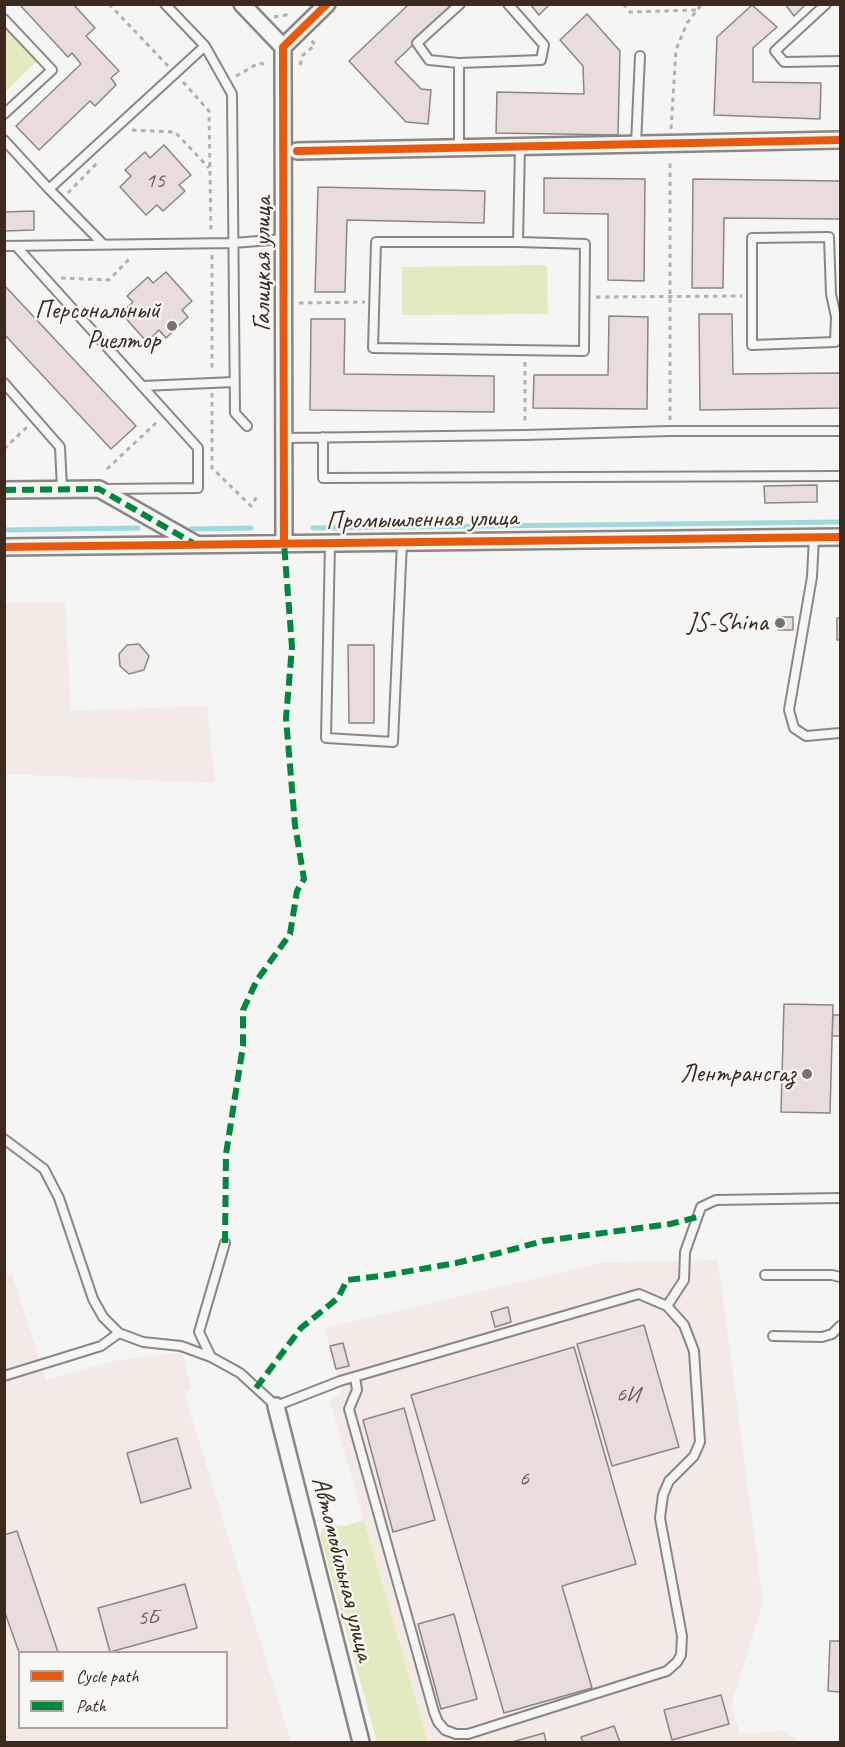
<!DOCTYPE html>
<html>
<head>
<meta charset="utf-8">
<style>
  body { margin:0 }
  #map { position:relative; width:845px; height:1747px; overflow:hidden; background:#f5f5f3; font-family:Caveat,sans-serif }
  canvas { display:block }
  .frame { position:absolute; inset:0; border:6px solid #3b2a1e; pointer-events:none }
  .legend { position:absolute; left:18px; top:1651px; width:210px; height:78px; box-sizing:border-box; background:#f6f6f2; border:2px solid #aba49d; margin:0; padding:8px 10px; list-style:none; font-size:18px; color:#3b2a1e }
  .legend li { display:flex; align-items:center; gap:12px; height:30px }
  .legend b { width:30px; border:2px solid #aba49d }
</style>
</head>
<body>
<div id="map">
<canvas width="845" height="1747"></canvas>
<div class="frame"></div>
<ul class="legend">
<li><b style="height:8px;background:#e8590c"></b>Cycle path</li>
<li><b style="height:8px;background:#00873e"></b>Path</li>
</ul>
</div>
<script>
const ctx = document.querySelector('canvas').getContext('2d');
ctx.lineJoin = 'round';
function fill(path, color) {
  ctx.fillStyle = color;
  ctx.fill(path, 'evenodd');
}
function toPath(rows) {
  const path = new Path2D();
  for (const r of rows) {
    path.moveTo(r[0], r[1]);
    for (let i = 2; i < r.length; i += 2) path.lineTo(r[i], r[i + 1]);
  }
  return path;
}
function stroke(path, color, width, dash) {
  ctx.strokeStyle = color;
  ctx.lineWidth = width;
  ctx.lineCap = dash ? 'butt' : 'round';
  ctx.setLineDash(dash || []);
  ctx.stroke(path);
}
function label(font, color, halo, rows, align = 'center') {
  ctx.font = font + ' Caveat,sans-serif';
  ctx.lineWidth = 5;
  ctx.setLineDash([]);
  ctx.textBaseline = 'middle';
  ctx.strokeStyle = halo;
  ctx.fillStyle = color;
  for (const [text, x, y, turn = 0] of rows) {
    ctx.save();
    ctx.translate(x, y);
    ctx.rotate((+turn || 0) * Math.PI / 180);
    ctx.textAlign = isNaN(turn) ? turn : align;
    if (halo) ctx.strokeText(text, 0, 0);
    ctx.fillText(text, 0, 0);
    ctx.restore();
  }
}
fill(toPath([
  [65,602,71,711,207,706,215,783,5,774,5,603],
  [718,1260,763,1603,731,1705,740,1734,783,1731,792,1736,799,1742,428,1742,330,1401,342,1393,325,1328,601,1263],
  [4,1274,12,1274,46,1380,114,1361,182,1352,191,1389,184,1392,291,1742,5,1742],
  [20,1652,226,1652,226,1728,20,1728]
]), '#f3e9e5');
fill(toPath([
  [5,28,37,61,5,92],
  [547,265,548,314,402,315,402,267],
  [364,1520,428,1742,377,1742,320,1536,322,1529,327,1525,346,1526]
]), '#e4eabf');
stroke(toPath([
  [313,528,840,522],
  [191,529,251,528],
  [4,530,138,528]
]), '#a0d9dd', 5);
const building = toPath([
  [19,4,73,4,95,28,86,36,119,71,111,78,116,85,95,106,90,101,39,150,16,126,81,64,72,53,68,57,19,4],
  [409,4,456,4,395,62,421,89,431,90,428,124,406,122,349,61,409,4],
  [530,4,550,4,539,15,530,4],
  [785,4,806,4,794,16,785,4],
  [752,5,777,27,753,48,753,82,821,83,820,119,714,115,717,37,752,5],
  [587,14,620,51,618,135,496,133,497,92,584,94,583,66,560,40,587,14],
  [164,145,191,175,179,185,185,191,163,211,157,205,146,215,120,187,131,176,125,170,145,152,150,158,164,145],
  [544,178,645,179,644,281,608,280,608,214,544,213,544,178],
  [693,179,840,181,840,219,724,218,723,288,692,288,693,179],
  [318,187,485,191,484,223,347,220,345,292,315,292,318,187],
  [34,211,34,230,4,231,4,212,34,211],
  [166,272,192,301,182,310,188,317,166,338,159,330,147,342,121,313,133,302,127,296,148,277,153,283,166,272],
  [4,285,136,426,111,449,4,334,4,285],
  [699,314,732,314,733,374,840,373,840,408,700,410,699,314],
  [609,316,648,317,647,409,533,408,534,375,608,375,609,316],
  [311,319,345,319,344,374,494,376,494,412,310,410,311,319],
  [817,485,817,502,765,503,764,486,817,485],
  [778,617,793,617,793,630,778,630,778,617],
  [837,618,840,618,840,640,837,640,837,618],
  [139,644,149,656,144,670,129,674,120,666,119,654,127,645,139,644],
  [348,645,374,645,374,723,349,723,348,645],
  [784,1004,833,1005,830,1113,781,1112,784,1004],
  [833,1015,840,1015,840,1036,832,1036,833,1015],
  [508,1307,511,1322,495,1327,491,1312,508,1307],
  [644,1325,679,1447,612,1466,577,1344,644,1325],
  [343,1343,349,1366,336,1369,330,1346,343,1343],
  [574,1347,636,1564,562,1586,592,1688,504,1713,411,1395,574,1347],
  [404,1408,435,1520,393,1532,363,1420,404,1408],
  [177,1438,191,1488,141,1503,127,1453,177,1438],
  [17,1531,58,1652,20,1652,20,1655,4,1610,4,1535,17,1531],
  [185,1584,197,1628,110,1652,98,1608,185,1584],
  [454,1614,477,1699,441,1709,418,1624,454,1614],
  [830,1641,840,1641,840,1692,828,1691,830,1641],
  [721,1695,729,1724,672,1740,664,1710,721,1695],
  [614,1726,620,1742,583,1742,581,1737,614,1726],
  [544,1733,546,1742,512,1742,544,1733]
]);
fill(building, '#e8ddda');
stroke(building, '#8a8683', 1.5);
const service = toPath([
  [165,4,205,46,232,94,235,413,247,426],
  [826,4,775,51,784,62,840,61],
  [4,19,52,70,4,114],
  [459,63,429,60,417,43,460,4],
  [4,140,49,189,205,46],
  [636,144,640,56],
  [459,148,459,63,541,60,544,45,508,4],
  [49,189,102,243],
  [518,242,376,242,373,348,584,351,585,244,518,242,520,146],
  [4,246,233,243,284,239],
  [16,246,198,448,198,488,106,489],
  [836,317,835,342,752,345,752,238,829,237,831,294,836,317,840,316],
  [4,383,60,447,62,489],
  [143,386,234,382],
  [323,437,323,478,840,476],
  [284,438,525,435,670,431,840,431],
  [814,537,812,577,789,710,794,728,806,736,840,733],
  [330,543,326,738,393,742,402,542],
  [4,1139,44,1169,59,1198,93,1299,103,1317,119,1333,143,1342,181,1346,211,1357,240,1373,276,1406,340,1381,639,1294,667,1306,684,1325,694,1351,700,1442,694,1456,669,1481,663,1495,660,1518,682,1636,681,1655,677,1662,667,1671,468,1734,456,1734,445,1730,438,1722,434,1712,349,1409,357,1390,355,1377],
  [765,1275,832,1275,840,1277],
  [667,1306,684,1280,685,1252,701,1207,716,1200,840,1198],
  [773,1336,822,1337,832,1334,840,1326],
  [211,1357,199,1332,225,1243],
  [4,1376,101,1346,119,1333]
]);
const minor = toPath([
  [242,4,283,47],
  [297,151,840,140],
  [4,490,99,489,196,544],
  [284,543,283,47,327,4],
  [4,547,840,537],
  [276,1406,361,1742]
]);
stroke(service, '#8a8683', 12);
stroke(minor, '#8a8683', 20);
stroke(toPath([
  [109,4,168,66],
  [623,4,630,12,696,10],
  [274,17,287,15,290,18],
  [300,65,303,55,315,45,311,40],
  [236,76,259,63,267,65],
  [183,82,209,111,211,234],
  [671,129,676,50,687,23,702,4],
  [132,130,175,132,209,168],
  [68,193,99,161],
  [212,255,212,372],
  [61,278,109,280,131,257],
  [596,297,742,296],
  [299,303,365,302],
  [525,362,525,424],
  [212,393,212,468,251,506,258,495],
  [670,420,670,160],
  [4,449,27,427],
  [107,469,158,421]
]), '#b2b0ae', 3, [4.5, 4.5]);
stroke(service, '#f5f5f3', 8);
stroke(minor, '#f5f5f3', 15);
stroke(toPath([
  [4,490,99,489,193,543],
  [225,1243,226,1154,243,1046,243,1010,257,980,290,934,297,891,304,879,295,825,286,718,292,647,284,543],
  [256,1388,301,1328,338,1298,347,1280,381,1276,456,1263,499,1253,543,1241,670,1224,698,1217]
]), '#00873e', 6, [12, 6]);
stroke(toPath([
  [297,151,840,140],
  [284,543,283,47,327,4],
  [4,547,840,537]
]), '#e8590c', 8);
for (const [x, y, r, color] of [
  [172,326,6,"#7c7169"],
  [780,623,6,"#7c7169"],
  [807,1074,6,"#7c7169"]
]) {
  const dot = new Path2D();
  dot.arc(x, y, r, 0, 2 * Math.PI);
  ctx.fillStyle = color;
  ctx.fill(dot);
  stroke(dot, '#f6f6f2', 2);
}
label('22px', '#67584e', null, [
  ["15",155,181],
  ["6И",628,1395],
  ["6",524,1479],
  ["5Б",148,1618]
]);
label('26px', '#3b2a1e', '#f6f6f2', [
  ["Галицкая улица",263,264,-90],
  ["Промышленная улица",422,520,-1],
  ["Автомобильная улица",342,1569,76]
]);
label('26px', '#3b2a1e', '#f6f6f2', [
  ["Персональный",160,311],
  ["Риелтор",160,341],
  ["JS-Shina",768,623],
  ["Лентрансгаз",795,1074]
], 'right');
</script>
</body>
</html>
